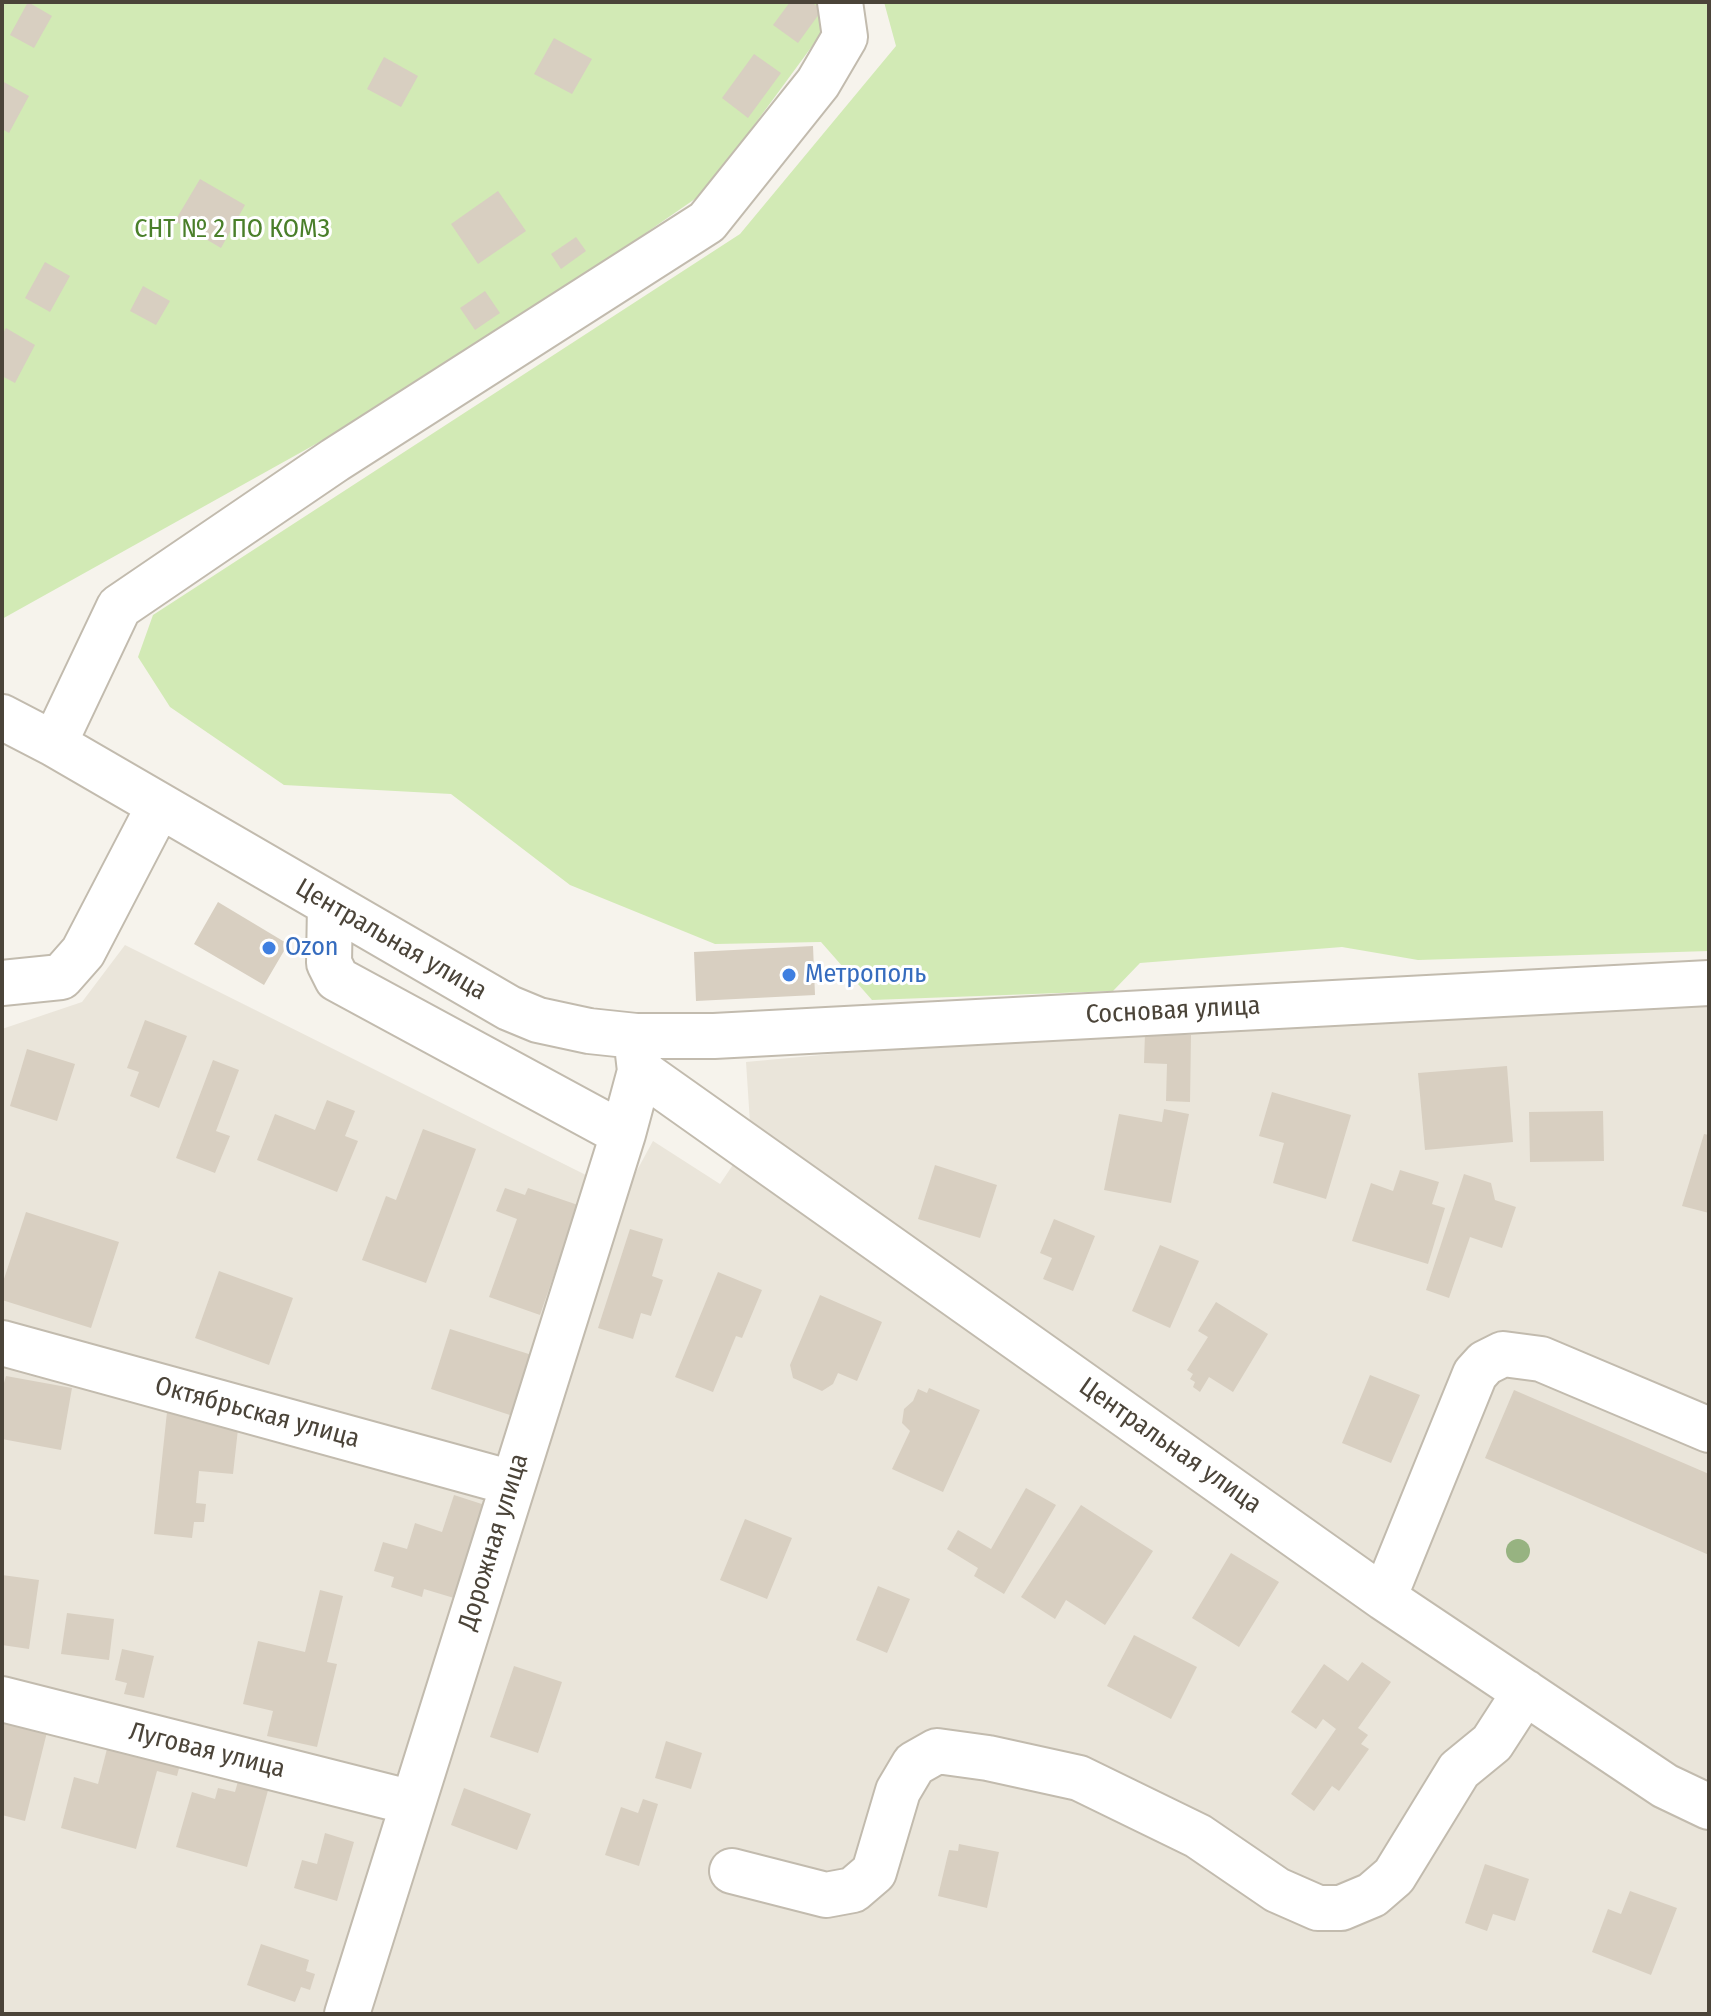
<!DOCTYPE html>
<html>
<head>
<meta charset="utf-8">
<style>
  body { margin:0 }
  #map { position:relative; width:1711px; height:2016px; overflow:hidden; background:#f6f3ec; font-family:"Fira Sans Condensed",sans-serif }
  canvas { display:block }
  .frame { position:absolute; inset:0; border:4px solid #4b4439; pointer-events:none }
</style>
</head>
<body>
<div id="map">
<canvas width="1711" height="2016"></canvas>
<div class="frame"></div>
</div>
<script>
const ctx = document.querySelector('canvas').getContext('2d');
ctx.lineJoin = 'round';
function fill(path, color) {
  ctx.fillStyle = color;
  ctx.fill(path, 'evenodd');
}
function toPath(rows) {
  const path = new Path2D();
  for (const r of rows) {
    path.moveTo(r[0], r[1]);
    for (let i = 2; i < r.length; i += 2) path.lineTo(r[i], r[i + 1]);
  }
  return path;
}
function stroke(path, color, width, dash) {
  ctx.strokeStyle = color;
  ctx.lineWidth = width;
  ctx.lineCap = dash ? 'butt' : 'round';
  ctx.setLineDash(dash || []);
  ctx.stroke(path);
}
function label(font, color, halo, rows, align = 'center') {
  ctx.font = font + ' "Fira Sans Condensed",sans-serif';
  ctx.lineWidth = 6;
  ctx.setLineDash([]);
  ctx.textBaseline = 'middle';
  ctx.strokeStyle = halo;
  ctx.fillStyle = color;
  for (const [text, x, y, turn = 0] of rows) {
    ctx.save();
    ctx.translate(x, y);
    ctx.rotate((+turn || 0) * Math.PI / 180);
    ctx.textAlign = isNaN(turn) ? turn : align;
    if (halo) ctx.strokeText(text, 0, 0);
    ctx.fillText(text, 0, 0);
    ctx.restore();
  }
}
fill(toPath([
  [125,945,624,1194,653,1141,720,1184,751,1138,746,1062,1015,1037,1709,1002,1709,2014,2,2014,2,1029,82,1002]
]), '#eae5da');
fill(toPath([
  [2,2,822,2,832,19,705,192,445,372,2,619],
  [884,2,1709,2,1709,951,1418,960,1342,947,1140,963,1113,991,872,1000,821,942,715,944,570,885,451,794,284,785,170,707,138,657,153,615,740,234,896,46]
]), '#d2eab5');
fill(toPath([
  [28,2,52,16,34,48,10,35],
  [790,2,811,2,822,10,798,43,773,25],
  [554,38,592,59,572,94,534,74],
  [754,54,781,73,748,118,722,98],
  [384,57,418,76,401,107,367,89],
  [2,81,29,96,9,133,2,129],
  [200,179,245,205,221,248,175,221],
  [498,191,526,231,478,264,451,224],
  [576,237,586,251,561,269,551,254],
  [45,262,70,276,50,312,25,298],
  [143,286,170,301,156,325,130,311],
  [485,291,500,313,475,330,460,308],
  [6,328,35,345,15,383,2,376,2,335],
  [218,902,288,944,264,985,194,944],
  [813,946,815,995,696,1001,694,952],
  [145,1020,187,1036,159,1108,130,1096,139,1072,127,1068],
  [1145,1033,1191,1035,1190,1102,1166,1101,1167,1064,1144,1063],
  [27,1049,75,1064,57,1121,10,1106],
  [213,1060,239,1070,216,1131,230,1136,215,1173,176,1158],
  [1507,1066,1513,1142,1425,1150,1418,1073],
  [1272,1092,1351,1115,1326,1199,1273,1183,1284,1143,1259,1136],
  [327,1100,355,1111,345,1136,358,1141,337,1192,257,1160,275,1114,315,1130],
  [1164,1109,1189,1114,1171,1203,1104,1190,1119,1114,1162,1122],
  [1603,1111,1604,1161,1530,1162,1529,1112],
  [423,1129,476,1149,426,1283,362,1260,386,1196,396,1200],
  [1704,1134,1709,1135,1709,1213,1682,1206],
  [935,1165,997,1185,980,1238,918,1219],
  [1400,1170,1439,1182,1432,1204,1445,1208,1428,1264,1352,1241,1371,1183,1393,1191],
  [1464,1174,1491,1183,1495,1200,1516,1207,1502,1248,1470,1237,1449,1298,1426,1290],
  [505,1188,525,1195,528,1188,578,1205,540,1315,489,1297,517,1219,496,1211],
  [26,1212,119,1242,91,1328,2,1300,2,1285],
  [1054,1219,1095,1236,1073,1291,1043,1279,1052,1258,1040,1253],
  [630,1229,663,1239,652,1276,663,1280,651,1316,641,1313,633,1339,598,1328],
  [1160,1245,1199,1261,1170,1328,1132,1311],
  [219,1271,293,1298,269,1365,195,1338],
  [718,1272,762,1290,742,1338,736,1336,713,1392,675,1377],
  [820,1295,882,1322,857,1381,838,1373,833,1384,822,1391,793,1378,790,1365],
  [1216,1302,1268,1334,1233,1392,1209,1377,1200,1392,1193,1387,1195,1382,1190,1379,1193,1374,1187,1370,1208,1337,1198,1331],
  [450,1329,535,1356,516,1417,431,1389],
  [1370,1375,1420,1395,1391,1463,1342,1443],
  [6,1376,72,1388,61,1450,2,1439,2,1382,4,1383],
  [929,1388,980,1410,943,1492,892,1469,910,1431,902,1423,904,1409,913,1401,918,1389,927,1393],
  [1514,1390,1709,1474,1709,1555,1485,1458],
  [167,1412,239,1420,233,1474,199,1471,196,1503,206,1504,204,1522,194,1522,192,1538,154,1534],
  [1026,1488,1056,1505,1004,1594,974,1576,978,1568,947,1549,958,1530,991,1549],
  [454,1495,491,1507,470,1576,461,1573,454,1598,424,1589,422,1597,391,1587,394,1577,374,1571,383,1542,407,1549,415,1523,442,1532],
  [1081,1505,1153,1551,1105,1625,1066,1600,1055,1619,1021,1597],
  [745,1519,792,1538,767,1599,720,1580],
  [1231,1553,1279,1582,1239,1647,1192,1618],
  [2,1575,39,1580,29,1649,2,1645],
  [878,1586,910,1599,887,1653,856,1640],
  [320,1590,343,1596,327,1662,337,1664,317,1747,267,1736,273,1711,243,1704,258,1641,305,1652],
  [67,1613,114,1619,109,1660,61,1654],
  [1134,1635,1197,1667,1171,1719,1107,1686],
  [122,1649,154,1656,144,1698,124,1694,127,1683,115,1680],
  [1362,1662,1391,1682,1358,1728,1368,1735,1361,1744,1369,1749,1339,1791,1332,1786,1314,1811,1291,1794,1336,1729,1323,1719,1316,1729,1291,1712,1324,1664,1348,1681],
  [514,1666,562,1682,538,1753,490,1737],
  [2,1713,49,1724,25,1821,2,1815],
  [666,1741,702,1753,691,1789,655,1778],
  [108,1745,184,1749,177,1776,157,1771,136,1849,61,1828,74,1777,98,1784],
  [240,1774,270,1783,247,1867,176,1847,192,1792,215,1799,218,1788,235,1792],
  [464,1788,531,1814,517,1850,451,1825],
  [643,1799,658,1804,639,1866,605,1855,621,1807,638,1813],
  [325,1833,354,1842,337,1901,294,1888,302,1860,317,1864],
  [959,1844,999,1852,987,1908,938,1896,949,1850,958,1851],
  [1485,1864,1529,1879,1515,1921,1493,1914,1487,1931,1465,1923],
  [1630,1891,1677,1908,1651,1975,1592,1952,1608,1909,1621,1914],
  [261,1944,309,1960,306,1971,315,1974,310,1990,301,1987,295,2002,247,1985]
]), '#d8cfc1');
const minor = toPath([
  [2,717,54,744,509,1008,538,1020,589,1031,636,1036,714,1036,1709,983],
  [54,744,119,607,335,460,707,222,818,83,845,37,840,2],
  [330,905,329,963,337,979,623,1134],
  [2,983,61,977,83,952,159,806],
  [640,1071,1384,1598,1665,1786,1709,1807],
  [2,1343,512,1483],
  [1384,1598,1475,1374,1485,1363,1503,1354,1541,1359,1709,1430],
  [2,1699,413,1803],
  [732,1871,826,1895,853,1890,874,1872,898,1791,914,1764,937,1751,988,1758,1079,1778,1198,1836,1277,1890,1318,1908,1341,1908,1372,1895,1394,1876,1459,1770,1492,1743,1525,1692],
  [347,2014,623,1134,640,1071,637,1045]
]);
stroke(minor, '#c2bbae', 48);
stroke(minor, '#fff', 44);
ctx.fillStyle = '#97b381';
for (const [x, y] of [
  [1518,1551]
]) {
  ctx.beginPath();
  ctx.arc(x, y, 12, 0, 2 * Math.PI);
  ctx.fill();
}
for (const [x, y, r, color] of [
  [269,948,8,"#3f7fe0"],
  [789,975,8,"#3f7fe0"]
]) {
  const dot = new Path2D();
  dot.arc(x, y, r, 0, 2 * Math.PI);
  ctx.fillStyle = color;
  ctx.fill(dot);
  stroke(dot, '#fff', 3);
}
label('26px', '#4a7f2a', '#fff', [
  ["СНТ № 2 ПО КОМЗ",232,230]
]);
label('26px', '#4b4439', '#fff', [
  ["Центральная улица",391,940,30],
  ["Сосновая улица",1173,1011,-3],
  ["Октябрьская улица",257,1413,15],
  ["Центральная улица",1170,1446,35],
  ["Дорожная улица",494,1542,-73],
  ["Луговая улица",207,1751,14]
]);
label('26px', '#366cbe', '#fff', [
  ["Ozon",285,948],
  ["Метрополь",805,975]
], 'left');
</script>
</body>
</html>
